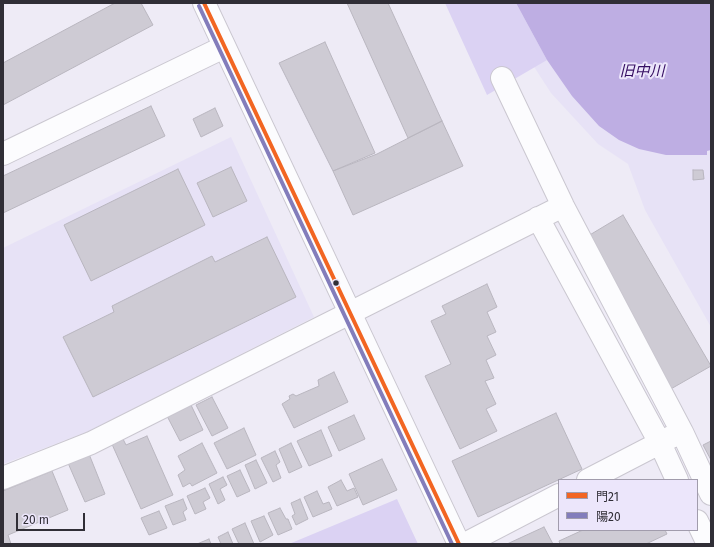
<!DOCTYPE html>
<html>
<head>
<meta charset="utf-8">
<style>
  body { margin:0 }
  #map { position:relative; width:714px; height:547px; overflow:hidden; background:#eeebf6; font-family:"Fira Sans","Noto Sans JP",sans-serif }
  canvas { display:block }
  .frame { position:absolute; inset:0; border:4px solid #302e36; pointer-events:none }
  .legend { position:absolute; left:558px; top:479px; width:140px; height:52px; box-sizing:border-box; background:#ece6fb; border:1px solid #a19cac; margin:0; padding:5px 7px; list-style:none; font-size:12px; color:#302e36 }
  .legend li { display:flex; align-items:center; gap:8px; height:20px }
  .legend b { width:20px; border:1px solid #a19cac }
  .scale { position:absolute; left:16px; top:513px; width:69px; height:18px; box-sizing:border-box; border:2px solid #302e36; border-top:0; padding-left:5px; font-size:12px; line-height:14px; white-space:nowrap; color:#302e36; -webkit-text-stroke:3px #ece6fb; paint-order:stroke }
</style>
</head>
<body>
<div id="map">
<canvas width="714" height="547"></canvas>
<div class="frame"></div>
<ul class="legend">
<li><b style="height:5px;background:#f26522"></b>門21</li>
<li><b style="height:5px;background:#837dbb"></b>陽20</li>
</ul>
<div class="scale">20 m</div>
</div>
<script>
const ctx = document.querySelector('canvas').getContext('2d');
ctx.lineJoin = 'round';
function fill(path, color) {
  ctx.fillStyle = color;
  ctx.fill(path, 'evenodd');
}
function toPath(rows) {
  const path = new Path2D();
  for (const r of rows) {
    path.moveTo(r[0], r[1]);
    for (let i = 2; i < r.length; i += 2) path.lineTo(r[i], r[i + 1]);
  }
  return path;
}
function stroke(path, color, width, dash) {
  ctx.strokeStyle = color;
  ctx.lineWidth = width;
  ctx.lineCap = dash ? 'butt' : 'round';
  ctx.setLineDash(dash || []);
  ctx.stroke(path);
}
function label(font, color, halo, rows, align = 'center') {
  ctx.font = font + ' "Fira Sans","Noto Sans JP",sans-serif';
  ctx.lineWidth = 4;
  ctx.setLineDash([]);
  ctx.textBaseline = 'middle';
  ctx.strokeStyle = halo;
  ctx.fillStyle = color;
  for (const [text, x, y, turn = 0] of rows) {
    ctx.save();
    ctx.translate(x, y);
    ctx.rotate((+turn || 0) * Math.PI / 180);
    ctx.textAlign = isNaN(turn) ? turn : align;
    if (halo) ctx.strokeText(text, 0, 0);
    ctx.fillText(text, 0, 0);
    ctx.restore();
  }
}
fill(toPath([
  [546,3,711,3,711,327,645,210,628,164,598,144,551,93,507,25],
  [231,137,314,317,89,431,3,464,3,248]
]), '#e7e2f6');
fill(toPath([
  [445,3,516,3,547,60,487,95],
  [397,499,418,544,289,544]
]), '#dbd2f3');
fill(toPath([
  [516,3,711,4,711,150,707,151,707,155,666,155,639,149,619,140,599,126,572,96,547,60]
]), '#beaee3');
const building = toPath([
  [115,3,141,3,153,25,3,105,3,63,115,3],
  [347,3,388,3,442,121,408,138,347,3],
  [325,42,375,153,333,171,279,63,325,42],
  [151,106,165,136,3,213,3,176,151,106],
  [215,108,223,126,201,137,193,119,215,108],
  [442,121,463,166,353,215,333,171,377,154,442,121],
  [231,167,247,201,213,217,197,183,231,167],
  [178,169,205,225,91,281,64,225,178,169],
  [693,170,703,170,704,179,693,180,693,170],
  [623,215,711,366,669,390,588,236,623,215],
  [267,237,296,297,93,397,63,337,114,312,112,306,212,256,215,262,267,237],
  [487,284,497,307,487,312,496,332,487,336,496,355,486,360,494,378,485,381,496,404,486,409,497,431,460,449,425,376,451,364,431,321,446,314,442,306,487,284],
  [334,372,348,402,294,428,282,404,290,399,289,396,293,394,296,396,319,386,318,380,334,372],
  [212,397,228,428,212,436,196,405,212,397],
  [191,405,203,430,180,441,167,416,191,405],
  [556,413,582,469,478,517,452,461,556,413],
  [354,415,365,439,339,451,328,427,354,415],
  [244,428,256,455,227,469,214,443,244,428],
  [321,430,332,456,309,466,297,441,321,430],
  [147,436,173,495,141,509,111,442,122,437,126,445,147,436],
  [711,441,711,460,703,445,711,441],
  [202,443,217,473,192,486,190,483,183,487,178,475,185,470,178,456,202,443],
  [291,443,302,467,289,473,279,449,291,443],
  [275,451,280,462,276,465,281,478,273,482,261,458,275,451],
  [89,454,105,494,85,502,68,463,89,454],
  [382,459,397,490,363,505,349,474,382,459],
  [256,460,267,483,255,489,245,465,256,460],
  [240,470,250,491,237,497,227,476,240,470],
  [52,471,68,510,8,535,11,544,3,544,3,491,52,471],
  [223,477,227,485,220,489,225,500,218,504,209,484,223,477],
  [341,480,347,491,354,488,358,497,337,506,328,487,341,480],
  [205,488,210,498,203,502,206,509,195,514,187,496,205,488],
  [317,491,323,504,329,502,332,509,313,517,304,497,317,491],
  [183,499,187,509,183,512,186,520,173,525,165,506,183,499],
  [300,499,308,519,296,525,292,516,295,514,291,503,300,499],
  [280,508,286,519,288,519,292,529,278,535,268,513,280,508],
  [159,511,167,528,149,535,141,518,159,511],
  [264,516,273,535,260,542,251,521,264,516],
  [245,523,254,544,239,544,232,529,245,523],
  [544,527,553,544,507,544,544,527],
  [583,530,665,530,667,534,646,544,560,544,559,541,583,530],
  [228,532,233,544,221,544,218,537,228,532],
  [209,539,211,544,197,544,209,539]
]);
fill(building, '#cecbd4');
stroke(building, '#b9b6bf', 1);
const street = toPath([
  [502,78,563,206,682,432,711,494],
  [3,154,224,47],
  [538,218,660,443,677,480],
  [3,478,91,443,563,206],
  [588,480,673,436],
  [697,521,708,544],
  [465,544,559,495]
]);
const secondary = toPath([
  [204,3,459,544]
]);
stroke(street, '#cac7d0', 24);
stroke(secondary, '#cac7d0', 24);
stroke(street, '#fcfcfe', 22);
stroke(secondary, '#fcfcfe', 22);
stroke(toPath([
  [204,3,459,544]
]), '#f26522', 4);
stroke(toPath([
  [199,6,452,544]
]), '#837dbb', 4);
for (const [x, y, r, color] of [
  [336,283,3.5,"#302e36"]
]) {
  const dot = new Path2D();
  dot.arc(x, y, r, 0, 2 * Math.PI);
  ctx.fillStyle = color;
  ctx.fill(dot);
  stroke(dot, '#ece6fb', 1.5);
}
label('italic 15px', '#350e62', '#ece6fb', [
  ["旧中川",642,72]
]);
</script>
</body>
</html>
